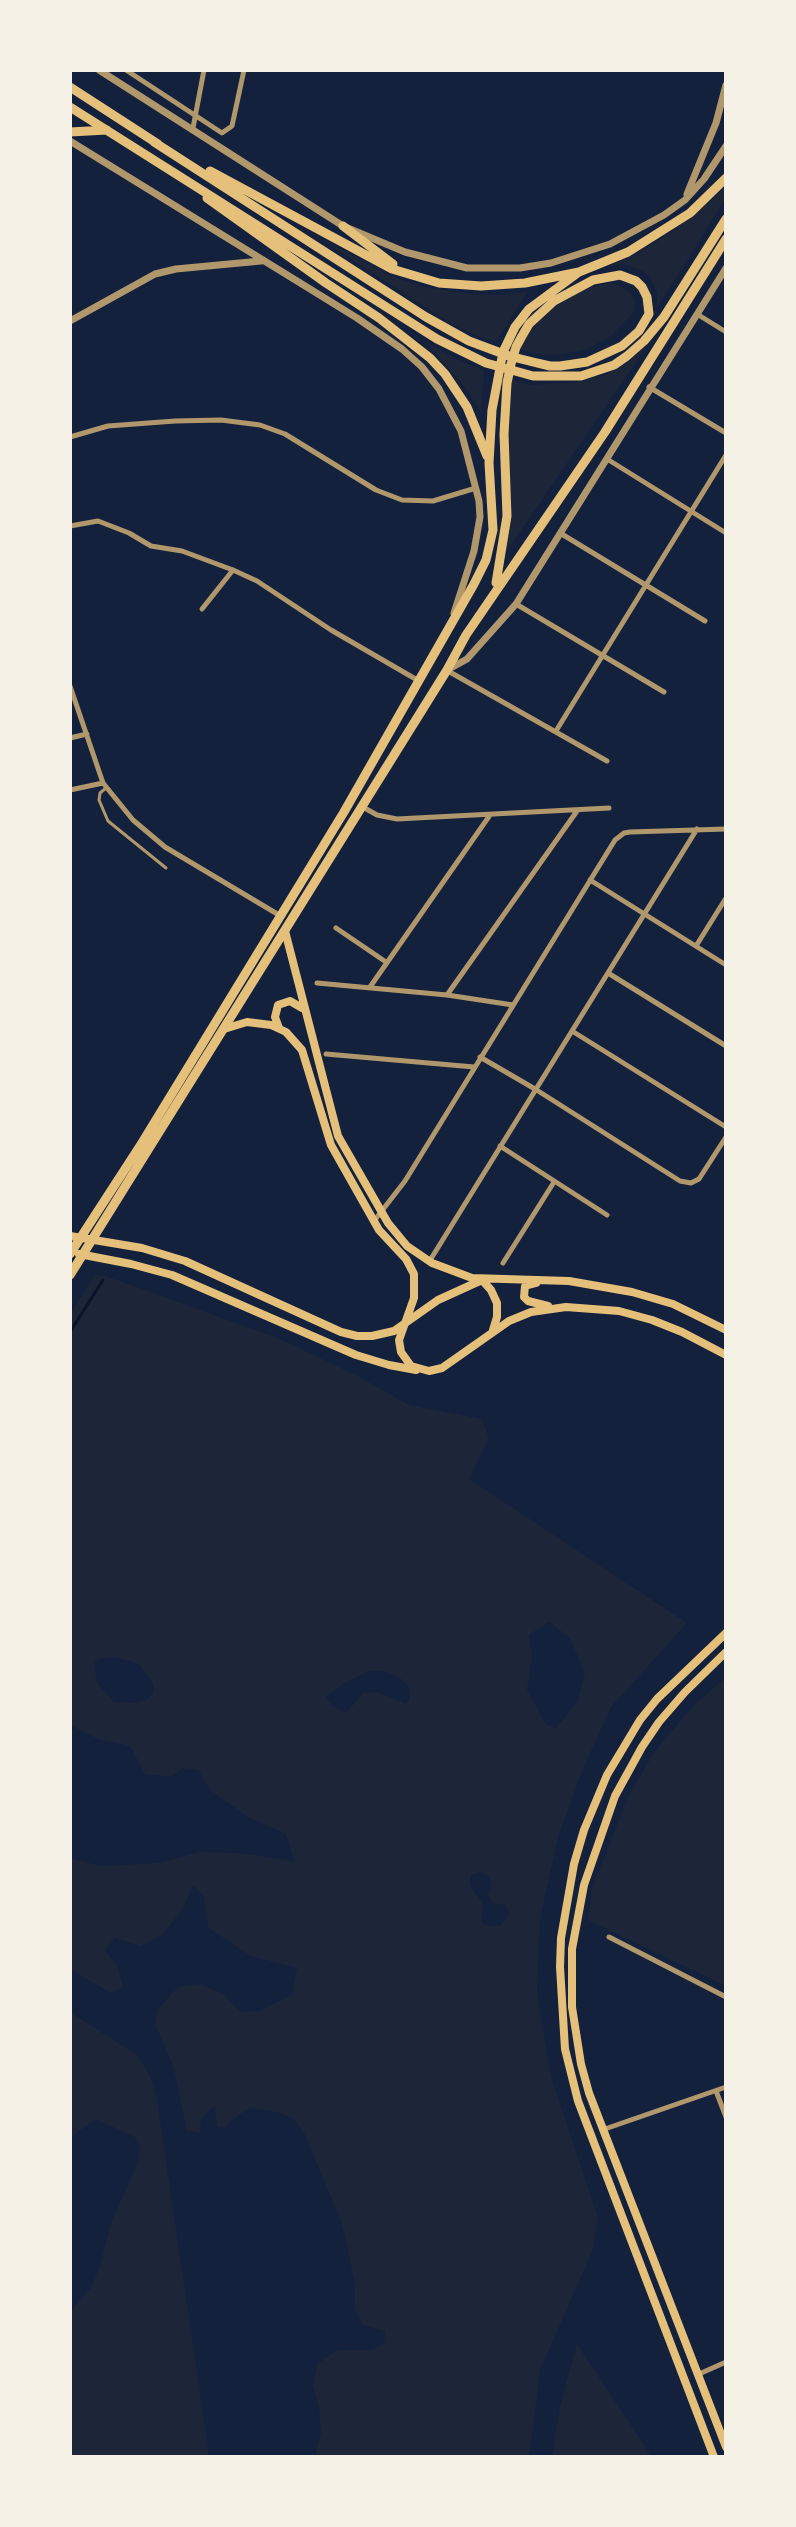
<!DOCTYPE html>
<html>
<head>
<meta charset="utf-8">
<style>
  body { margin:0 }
  #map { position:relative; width:796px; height:2527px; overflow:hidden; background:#14213d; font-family:Helvetica,sans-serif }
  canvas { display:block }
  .frame { position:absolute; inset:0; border:72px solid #f6f1e7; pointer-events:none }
</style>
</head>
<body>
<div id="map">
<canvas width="796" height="2527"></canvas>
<div class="frame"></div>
</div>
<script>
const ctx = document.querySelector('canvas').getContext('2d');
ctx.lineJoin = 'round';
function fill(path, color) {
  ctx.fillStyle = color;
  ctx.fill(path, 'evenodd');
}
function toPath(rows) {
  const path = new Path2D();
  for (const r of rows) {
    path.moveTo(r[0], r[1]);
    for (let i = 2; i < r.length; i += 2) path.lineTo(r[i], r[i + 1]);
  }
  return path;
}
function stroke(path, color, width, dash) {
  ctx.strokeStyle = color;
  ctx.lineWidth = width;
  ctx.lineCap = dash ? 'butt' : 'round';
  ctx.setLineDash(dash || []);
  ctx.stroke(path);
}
fill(toPath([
  [726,188,726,198,657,308,657,293,650,277,642,270,622,264,607,267,636,254,673,231],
  [308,231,393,277,424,287,468,294,507,295,528,291,496,341,482,338,451,324],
  [609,283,619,285,631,293,635,302,634,312,611,336,588,349,559,355,538,354,520,349,526,334,538,317,581,290],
  [425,341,460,361,484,370,481,413,468,391],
  [647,346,502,558,507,427,511,380,530,385,581,382,606,374,627,363],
  [95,1275,106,1276,280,1339,356,1375,409,1405,482,1419,489,1438,469,1479,687,1623,611,1707,583,1769,559,1834,540,1918,537,1992,551,2077,598,2218,593,2249,540,2370,529,2457,315,2457,321,2433,319,2407,313,2386,317,2364,338,2350,372,2350,385,2343,385,2331,363,2325,355,2310,355,2284,342,2223,304,2133,293,2118,277,2112,249,2108,231,2121,226,2128,217,2126,215,2106,201,2118,200,2133,187,2131,174,2068,155,2024,157,2010,178,1987,200,1984,223,1994,240,2012,260,2011,292,1995,297,1968,250,1956,208,1927,204,1896,193,1885,184,1907,163,1934,141,1946,115,1938,105,1950,117,1966,123,1987,111,1993,70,1969,70,1858,101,1866,159,1863,199,1852,239,1853,294,1861,286,1834,250,1818,211,1791,198,1770,182,1768,171,1777,145,1774,130,1746,98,1739,70,1725,70,1315],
  [549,1622,570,1638,585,1674,577,1702,556,1729,546,1724,527,1690,532,1656,529,1635],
  [115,1657,139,1664,154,1685,153,1693,148,1699,135,1703,114,1702,97,1683,94,1664,98,1659],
  [368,1671,384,1671,399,1677,409,1687,410,1699,406,1704,377,1692,363,1693,346,1713,333,1706,325,1698,342,1684],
  [480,1872,490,1877,492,1888,487,1894,493,1903,505,1905,510,1914,501,1925,490,1926,482,1923,483,1905,470,1885,470,1875],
  [726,1677,726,1986,588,1920,592,1888,629,1795,653,1754,691,1708],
  [70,2012,137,2055,150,2076,157,2099,209,2457,70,2457,70,2313,92,2286,101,2263,111,2223,139,2160,140,2145,135,2137,95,2119,70,2138],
  [577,2344,652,2457,552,2457,560,2406]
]), '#1d2539');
stroke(toPath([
  [70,1332,103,1280]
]), '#0b132b', 3);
stroke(toPath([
  [106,788,100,793,99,800,108,821,166,868]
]), '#b1986c', 3);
stroke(toPath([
  [126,70,222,133,232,126,244,70],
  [193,128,204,70],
  [697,314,726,332],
  [649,387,726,433],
  [70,437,108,426,175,421,221,420,260,425,285,434,376,490,402,500,433,501,476,488],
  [607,459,726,533],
  [70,526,98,521,129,533,151,546,182,551,233,570,257,581,331,630,419,681],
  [560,533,705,621],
  [516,604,664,692],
  [202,609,233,570],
  [448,671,607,761],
  [70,686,103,783,133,820,165,847,279,915],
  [556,731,726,455],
  [70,738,87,734],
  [70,790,103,783],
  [361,806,377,815,397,819,609,808],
  [590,880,726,965],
  [336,928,386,962],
  [696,946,726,898],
  [608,973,726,1046],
  [317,983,447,995,513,1005],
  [370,987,490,815],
  [447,995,577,811],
  [572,1031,726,1127],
  [326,1054,474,1067],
  [480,1057,535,1089,680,1181,691,1183,699,1179,726,1137],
  [500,1146,607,1215],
  [374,1221,405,1181,615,840,624,833,630,832,726,829],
  [429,1262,697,829],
  [503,1263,554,1182],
  [609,1937,726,1997],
  [716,2091,726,2117],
  [602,2130,726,2087],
  [699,2374,726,2362]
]), '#b1986c', 5);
stroke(toPath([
  [99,70,343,226,405,252,467,268,520,268,551,263,610,244,664,215,685,200,704,179,726,146],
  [70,141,357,318,402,349,422,367,439,389,461,431,479,501,480,517,474,551,454,613],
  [687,194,716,123,726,85],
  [70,321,155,274,176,269,261,261],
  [449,669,467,659,516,604,726,268]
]), '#b1986c', 7);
stroke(toPath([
  [285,931,338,1136,388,1223,407,1246,432,1263,472,1278,569,1281,632,1292,673,1304,726,1330],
  [279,1028,275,1017,278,1005,290,1001,302,1008],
  [224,1029,247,1022,271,1025,286,1032,302,1050,331,1145,379,1230,406,1259,414,1274,414,1298,399,1340,401,1352,411,1366,429,1371,442,1368,509,1321,531,1312,566,1307,619,1311,652,1320,682,1332,726,1355],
  [70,1236,142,1248,185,1261,341,1332,357,1336,372,1336,394,1331,438,1300,482,1280,491,1290,497,1303,497,1317,493,1330],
  [79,1254,131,1264,172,1275,356,1355,389,1365,416,1370],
  [536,1283,525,1286,524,1297,528,1301,548,1306],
  [726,1652,685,1692,659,1722,642,1747,615,1796,584,1885,572,1949,572,2007,581,2064,589,2093,726,2447],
  [714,2457,578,2101,565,2049,560,1967,561,1938,574,1864,584,1830,607,1775,640,1720,657,1699,726,1633]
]), '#e5c07b', 8);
stroke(toPath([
  [70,87,158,144],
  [70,107,437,339,486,363,533,376,581,376,614,365,627,356,644,341,664,317,726,219],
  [70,132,107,130],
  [154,142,426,317,469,341,509,356,533,362,550,366,560,366,587,362,622,346,639,331,649,314,647,297,642,287,636,281,620,275,593,280,554,301,529,324,522,336,516,347,511,364,507,383,504,434,507,516,496,583],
  [210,171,392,269,439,283,481,286,525,283,579,272,628,252,690,213,726,178],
  [207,198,326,283,379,318,430,358,445,374,467,407,487,456],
  [343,226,393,264],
  [70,1254,140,1146,344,812,474,584,486,560,493,530,489,463,492,410,503,352,515,327,529,309,579,272],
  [70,1275,447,670,466,635,605,432,726,239]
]), '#e5c07b', 9);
</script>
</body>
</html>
